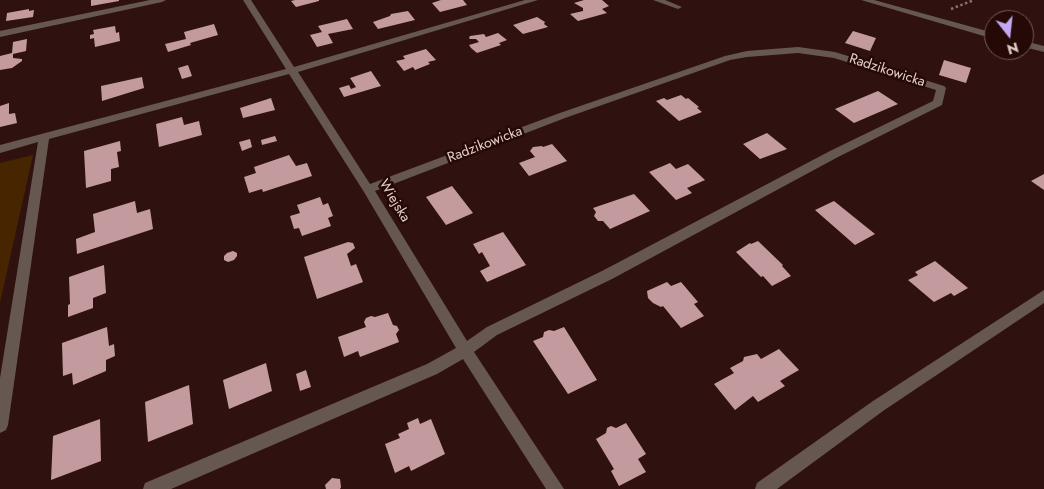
<!DOCTYPE html>
<html>
<head>
<meta charset="utf-8">
<style>
  body { margin:0 }
  #map { position:relative; width:1044px; height:489px; overflow:hidden; background:#2f120f; font-family:Jost,sans-serif }
  canvas { display:block }
  .north { position:absolute; left:984px; top:10px; width:50px; height:50px; box-sizing:border-box; background:#240906; border:1px solid #715855; border-radius:50%; rotate:164deg; font-size:14px; font-weight:700; line-height:20px; text-align:center; color:#e4cfcc }
  .north::after { content:''; display:block; margin:auto; width:18px; height:22px; background:#c1a8f3; clip-path:polygon(50% 0,100% 100%,50% 72%,0 100%) }
</style>
</head>
<body>
<div id="map">
<canvas width="1044" height="489"></canvas>
<div class="north">N</div>
</div>
<script>
const ctx = document.querySelector('canvas').getContext('2d');
ctx.lineJoin = 'round';
function fill(path, color) {
  ctx.fillStyle = color;
  ctx.fill(path, 'evenodd');
}
function toPath(rows) {
  const path = new Path2D();
  for (const r of rows) {
    path.moveTo(r[0], r[1]);
    for (let i = 2; i < r.length; i += 2) path.lineTo(r[i], r[i + 1]);
  }
  return path;
}
function stroke(path, color, width, dash) {
  ctx.strokeStyle = color;
  ctx.lineWidth = width;
  ctx.lineCap = dash ? 'butt' : 'round';
  ctx.setLineDash(dash || []);
  ctx.stroke(path);
}
function label(font, color, halo, rows, align = 'center') {
  ctx.font = font + ' Jost,sans-serif';
  ctx.lineWidth = 5;
  ctx.setLineDash([]);
  ctx.textBaseline = 'middle';
  ctx.strokeStyle = halo;
  ctx.fillStyle = color;
  for (const [text, x, y, turn = 0] of rows) {
    ctx.save();
    ctx.translate(x, y);
    ctx.rotate((+turn || 0) * Math.PI / 180);
    ctx.textAlign = isNaN(turn) ? turn : align;
    if (halo) ctx.strokeText(text, 0, 0);
    ctx.fillText(text, 0, 0);
    ctx.restore();
  }
}
fill(toPath([
  [33,155,0,303,0,163]
]), '#462500');
fill(toPath([
  [91,0,119,0,119,1,91,6],
  [295,0,319,0,319,1,296,7,291,1],
  [441,0,463,0,467,5,440,12,432,3],
  [584,0,602,0,609,6,602,9,607,13,578,21,570,14,583,11,583,8,574,3],
  [29,9,29,11,34,10,33,17,6,21,7,13],
  [408,11,415,20,378,29,373,22,390,16,391,14],
  [537,17,545,22,544,24,548,27,523,34,513,25],
  [347,19,353,29,328,34,333,43,317,47,310,35,322,32,318,26],
  [214,24,218,35,190,43,191,45,168,52,165,44,186,39,184,32],
  [115,26,116,33,119,32,120,41,95,47,94,38,90,39,90,35,94,34,93,30],
  [853,31,876,38,870,51,845,43],
  [498,33,507,40,499,43,501,45,477,53,471,48,469,45,479,42,476,39,470,39,469,38,470,36,484,34,486,37],
  [27,39,26,51,13,54,13,58,22,59,22,61,12,68,0,70,0,56,12,53,13,42],
  [426,49,436,60,428,62,430,64,415,70,413,67,404,71,396,61,405,59,403,56],
  [944,60,971,68,966,83,939,75],
  [188,65,192,76,182,79,178,68],
  [371,71,381,86,344,97,339,88,349,85,351,89,356,87,350,78],
  [142,77,144,88,102,101,101,86],
  [878,91,898,104,854,123,835,109],
  [681,95,686,99,688,98,699,107,697,108,702,112,679,121,656,101,664,98,667,100],
  [271,98,275,110,243,118,240,108],
  [9,103,9,114,15,113,17,123,0,127,0,106],
  [182,117,184,125,199,121,202,135,159,147,156,124],
  [767,133,787,149,760,159,743,144],
  [275,136,277,141,262,145,261,140],
  [250,139,252,147,242,151,239,142],
  [120,141,121,151,117,152,119,167,111,169,111,181,86,188,84,151],
  [552,144,567,161,529,176,519,163,535,157,530,151,533,147,542,146,543,147],
  [289,155,296,166,307,163,312,176,263,192,262,189,249,193,244,177,256,173,254,167],
  [670,163,676,169,688,164,705,180,687,188,692,193,676,200,649,172],
  [1044,174,1044,190,1031,181],
  [452,186,473,213,446,225,426,197],
  [634,194,650,211,610,229,603,221,598,221,594,216,596,212,593,208],
  [320,197,323,205,328,203,333,216,328,218,331,226,302,236,299,228,294,229,290,216,300,213,297,205],
  [135,201,137,213,150,209,153,229,77,254,76,239,95,232,93,214],
  [834,201,875,234,855,245,815,210],
  [503,232,526,265,487,282,480,271,490,266,482,252,479,254,473,244],
  [758,241,783,265,782,266,791,276,772,286,763,276,761,277,736,252,750,243,751,244],
  [348,242,353,243,355,248,347,254,351,266,356,264,363,282,317,299,304,257],
  [233,251,237,253,237,256,234,260,228,262,224,260,224,256,227,253],
  [935,261,968,288,954,296,951,293,934,302,908,280,918,275,915,272],
  [104,265,106,293,93,298,93,308,68,317,68,305,70,304,69,277],
  [667,282,671,286,681,282,698,302,694,304,704,316,681,328,663,306,661,307,653,303,648,298,647,291],
  [388,313,393,325,397,326,399,330,396,334,399,342,360,357,358,351,344,357,338,337,366,327,364,322,366,318,371,316,375,317],
  [107,327,109,346,114,344,115,356,106,360,106,371,73,385,72,373,63,376,62,343],
  [564,327,597,380,568,394,533,341,543,337,544,332,549,330,554,331],
  [779,349,799,370,780,381,785,386,758,402,753,396,735,410,714,384,734,373,730,368,743,361,744,357,757,354,761,359],
  [266,363,272,391,229,409,223,380],
  [306,370,311,387,300,391,296,374],
  [189,385,193,424,148,442,145,402],
  [418,418,420,424,431,419,445,454,411,471,409,466,395,473,385,444,400,438,398,434,409,429,407,423],
  [100,419,101,461,51,480,53,436],
  [626,423,646,454,638,459,646,472,619,486,611,471,614,469,596,439,606,433,607,428,611,426,616,428],
  [332,478,340,479,341,487,340,489,326,489,325,485]
]), '#c39b9f');
stroke(toPath([
  [951,9,974,0]
]), '#8a716e', 2.5, [2.5, 2.5]);
fill(toPath([
  [150,0,166,0,162,2,0,37,0,31,150,0],
  [243,0,251,0,294,67,525,0,538,0,298,72,370,184,557,114,725,56,747,51,798,47,835,52,944,86,946,88,942,105,838,157,612,279,497,335,474,352,564,489,546,489,463,359,437,374,171,489,143,489,145,483,427,364,456,348,364,192,289,74,49,139,8,425,6,430,0,433,0,378,38,142,0,153,0,145,286,69,243,0],
  [798,53,834,58,936,90,933,101,830,151,602,271,487,327,467,341,375,191,565,118,730,60,747,57,798,53],
  [653,0,665,0,682,7,678,9,653,0],
  [1044,290,1044,303,883,411,777,489,755,489,757,483,873,401,1044,290]
]), '#665851');
fill(toPath([
  [861,0,874,0,994,33,994,39,861,0],
  [1024,41,1044,46,1044,52,1024,47,1024,41]
]), '#665851');
label('14px', '#e4cfcc', '#240906', [
  ["Radzikowicka",887,71,18],
  ["Radzikowicka",485,145,-21],
  ["Wiejska",394,201,59]
]);
</script>
</body>
</html>
